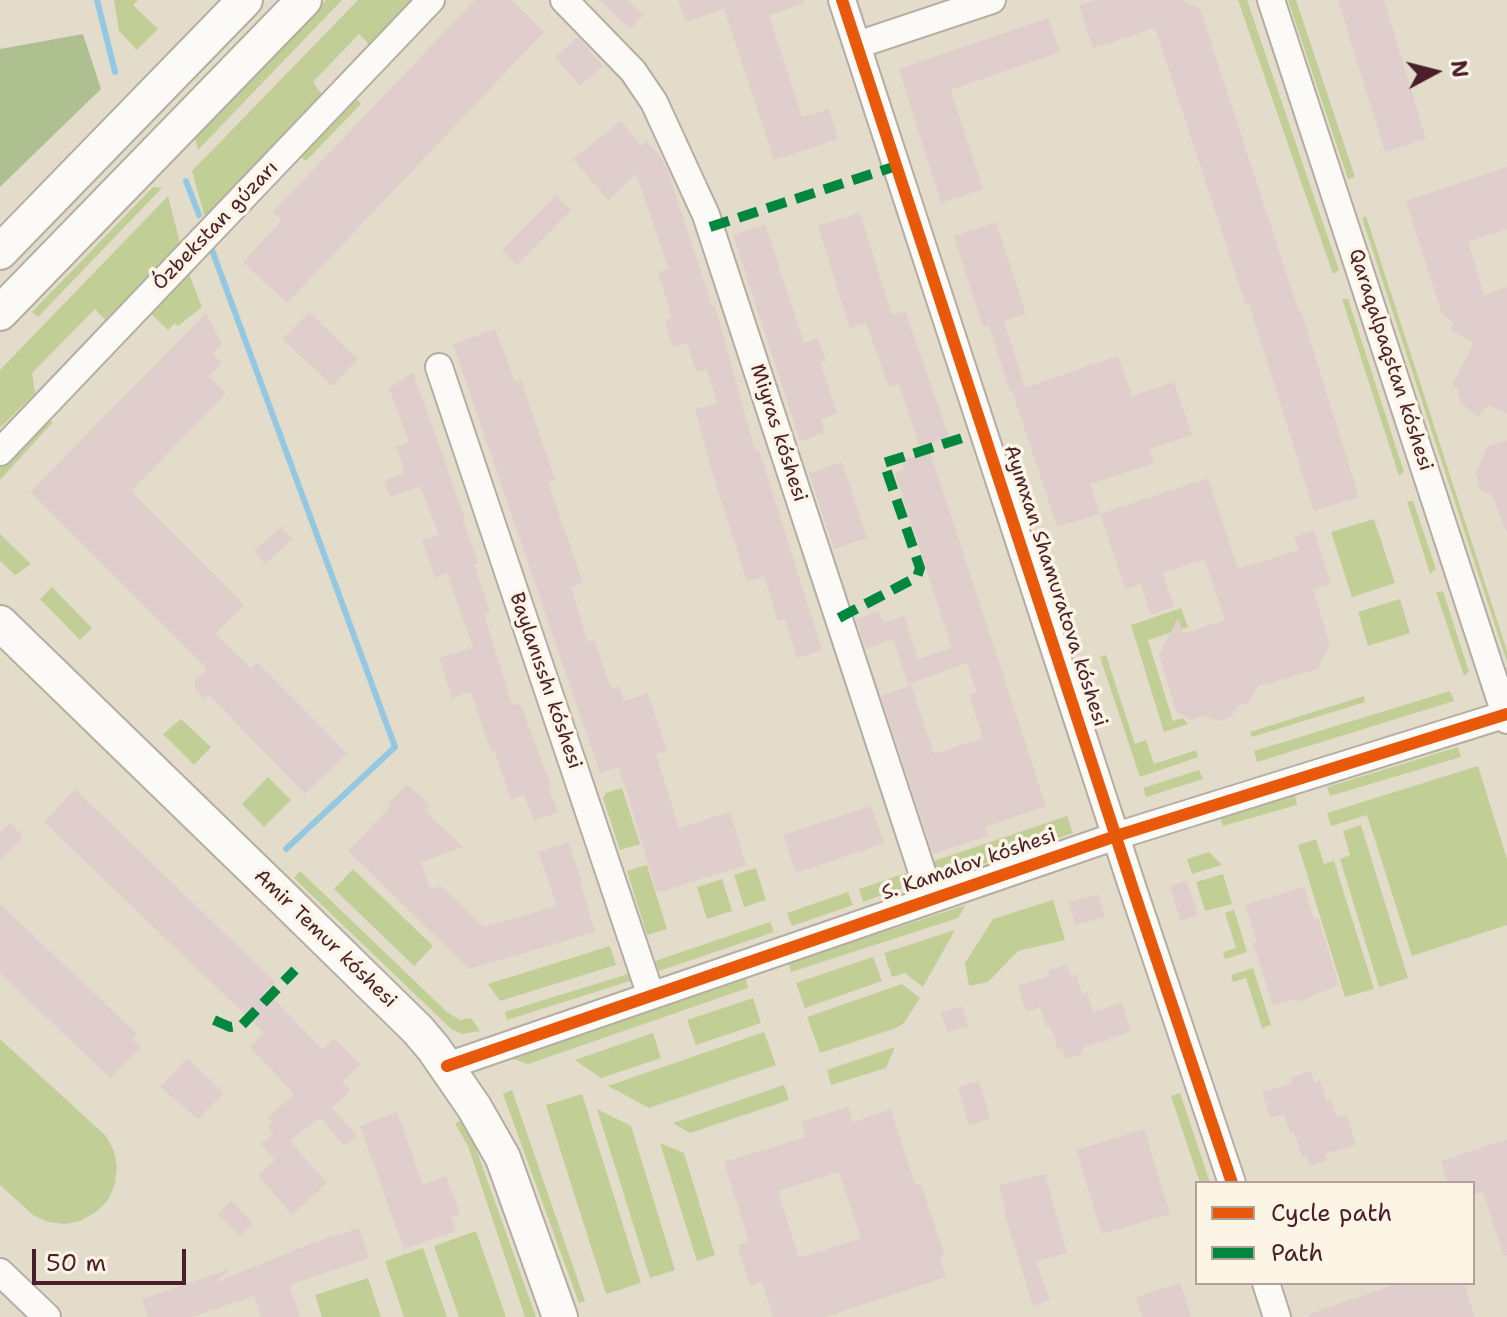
<!DOCTYPE html>
<html>
<head>
<meta charset="utf-8">
<style>
  body { margin:0 }
  #map { position:relative; width:1507px; height:1317px; overflow:hidden; background:#e4dcca; font-family:"Shantell Sans",sans-serif }
  canvas { display:block }
  .legend { position:absolute; left:1195px; top:1181px; width:280px; height:104px; box-sizing:border-box; background:#fcf5e5; border:2px solid #b59f9b; margin:0; padding:10px 14px; list-style:none; font-size:24px; color:#4a1f2b }
  .legend li { display:flex; align-items:center; gap:16px; height:40px }
  .legend b { width:40px; border:2px solid #b59f9b }
  .north { position:absolute; left:1395px; top:32px; width:80px; height:80px; -webkit-text-stroke:6px #fcf5e5; paint-order:stroke; rotate:83deg; font-size:22px; font-weight:700; line-height:32px; text-align:center; color:#4a1f2b }
  .north::after { content:''; display:block; margin:auto; width:28px; height:36px; background:#4a1f2b; clip-path:polygon(50% 0,100% 100%,50% 72%,0 100%) }
  .scale { position:absolute; left:32px; top:1249px; width:154px; height:36px; box-sizing:border-box; border:4px solid #4a1f2b; border-top:0; padding-left:10px; font-size:24px; line-height:28px; white-space:nowrap; color:#4a1f2b; -webkit-text-stroke:6px #fcf5e5; paint-order:stroke }
</style>
</head>
<body>
<div id="map">
<canvas width="1507" height="1317"></canvas>
<ul class="legend">
<li><b style="height:10px;background:#e8590c"></b>Cycle path</li>
<li><b style="height:10px;background:#00873e"></b>Path</li>
</ul>
<div class="north">N</div>
<div class="scale">50 m</div>
</div>
<script>
const ctx = document.querySelector('canvas').getContext('2d');
ctx.lineJoin = 'round';
function fill(path, color) {
  ctx.fillStyle = color;
  ctx.fill(path, 'evenodd');
}
function toPath(rows) {
  const path = new Path2D();
  for (const r of rows) {
    path.moveTo(r[0], r[1]);
    for (let i = 2; i < r.length; i += 2) path.lineTo(r[i], r[i + 1]);
  }
  return path;
}
function stroke(path, color, width, dash) {
  ctx.strokeStyle = color;
  ctx.lineWidth = width;
  ctx.lineCap = dash ? 'butt' : 'round';
  ctx.setLineDash(dash || []);
  ctx.stroke(path);
}
function label(font, color, halo, rows, align = 'center') {
  ctx.font = font + ' "Shantell Sans",sans-serif';
  ctx.lineWidth = 7;
  ctx.setLineDash([]);
  ctx.textBaseline = 'middle';
  ctx.strokeStyle = halo;
  ctx.fillStyle = color;
  for (const [text, x, y, turn = 0] of rows) {
    ctx.save();
    ctx.translate(x, y);
    ctx.rotate((+turn || 0) * Math.PI / 180);
    ctx.textAlign = isNaN(turn) ? turn : align;
    if (halo) ctx.strokeText(text, 0, 0);
    ctx.fillText(text, 0, 0);
    ctx.restore();
  }
}
fill(toPath([
  [114,0,138,0,133,5,158,29,137,50,119,31],
  [326,0,342,0,198,150,195,137],
  [358,0,416,0,371,47,359,34,313,82,323,96,205,218,192,171],
  [1238,0,1247,0,1339,270,1333,274],
  [1288,0,1296,0,1355,177,1348,179],
  [357,99,361,104,306,161,301,157],
  [153,187,162,188,38,317,32,312],
  [168,196,180,243,105,320,95,309,32,373,35,393,0,428,0,370],
  [1366,216,1507,651,1507,662,1362,218],
  [189,274,202,307,178,326,175,323,168,330,150,313],
  [1342,299,1348,299,1404,472,1399,476],
  [42,418,53,422,0,480,0,464],
  [1407,501,1413,501,1436,569,1430,574],
  [1374,519,1395,583,1352,597,1331,532],
  [0,534,31,564,15,575,0,561],
  [52,587,92,628,80,640,40,599],
  [1443,591,1469,672,1464,676,1436,592],
  [1400,599,1410,633,1368,646,1358,612],
  [1181,608,1188,627,1148,640,1173,721,1183,718,1188,724,1164,732,1131,625],
  [1106,655,1135,744,1146,740,1154,764,1196,750,1198,757,1140,777,1100,657],
  [1450,691,1454,701,1257,762,1254,751],
  [1364,696,1365,702,1252,737,1250,732],
  [181,719,211,747,194,765,163,734],
  [1458,747,1461,757,1330,796,1327,787],
  [1478,766,1507,859,1507,925,1412,956,1367,815,1331,826,1327,813],
  [1199,770,1203,779,1146,797,1143,788],
  [268,777,291,800,264,827,242,804],
  [622,788,640,844,620,850,603,798,606,793],
  [1295,795,1297,805,1223,826,1220,817],
  [1067,816,1073,833,945,877,934,870,931,862],
  [1361,825,1408,978,1379,987,1340,859,1350,855,1343,831],
  [1316,839,1324,864,1334,861,1374,989,1345,997,1298,845],
  [1209,852,1222,865,1192,874,1187,859],
  [647,865,667,929,647,935,627,871],
  [756,868,766,900,744,907,734,875],
  [353,869,433,946,414,966,334,889],
  [300,871,447,1012,460,1020,471,1018,480,1031,462,1034,451,1029,294,878],
  [909,872,910,883,905,887,863,902,859,889],
  [1223,874,1232,904,1205,911,1196,882],
  [722,879,732,911,707,919,697,887],
  [848,892,853,905,792,926,787,913],
  [1053,900,1065,940,1018,951,988,982,969,986,965,963,993,919],
  [966,905,958,918,791,972,788,963],
  [1234,910,1247,952,1225,959,1223,952,1236,948,1225,913],
  [770,922,774,932,659,971,655,961],
  [955,930,923,987,905,973,892,977,884,953],
  [610,946,616,965,500,1001,488,984],
  [873,957,882,981,805,1008,796,983],
  [1253,968,1271,1025,1262,1028,1246,978,1233,982,1231,975],
  [631,973,633,980,507,1020,505,1012],
  [746,979,748,988,528,1064,513,1059],
  [902,984,920,998,904,1023,896,1028,820,1053,807,1017],
  [753,998,761,1023,696,1045,687,1020],
  [764,1032,776,1065,649,1108,608,1086],
  [653,1033,661,1058,601,1078,575,1060],
  [0,1039,106,1136,114,1151,117,1167,115,1184,108,1200,96,1212,80,1221,65,1224,48,1222,33,1215,0,1185],
  [895,1047,886,1068,831,1085,827,1070],
  [784,1085,789,1100,690,1133,673,1123],
  [512,1090,585,1301,579,1303,503,1094],
  [1180,1093,1210,1183,1200,1183,1171,1096],
  [582,1094,641,1283,606,1294,546,1105],
  [597,1109,631,1126,675,1270,650,1278],
  [461,1120,474,1143,536,1317,525,1317,468,1146,455,1124],
  [660,1143,684,1153,715,1255,697,1261],
  [476,1231,506,1317,459,1317,434,1246],
  [423,1248,447,1317,404,1317,385,1261],
  [368,1278,381,1317,322,1317,315,1295]
]), '#c1cf97');
fill(toPath([
  [83,34,101,89,0,187,0,49]
]), '#afc090');
stroke(toPath([
  [97,0,115,72],
  [186,181,199,215],
  [212,250,395,747,286,849]
]), '#94c7e2', 6);
fill(toPath([
  [475,0,511,0,544,32,287,303,243,262,282,220,273,212],
  [600,0,627,0,643,15,630,29],
  [678,0,804,0,804,3,769,15,802,117,829,109,838,139,774,160,724,9,686,22],
  [1095,0,1182,0,1200,9,1299,312,1301,311,1359,497,1314,511,1249,304,1246,305,1155,28,1093,48,1079,5],
  [1338,0,1384,0,1426,139,1385,152],
  [1048,18,1060,52,953,89,951,92,983,189,941,203,899,69],
  [578,37,603,66,580,86,555,57],
  [621,121,641,146,646,141,662,158,667,169,712,306,715,305,755,451,759,450,822,650,797,658,785,619,778,621,764,576,747,582,710,465,695,409,717,403,707,369,696,372,687,343,673,348,665,320,672,318,658,272,669,269,636,173,609,201,573,159],
  [1507,167,1507,229,1468,242,1484,295,1507,287,1507,414,1488,405,1478,417,1460,402,1458,389,1452,385,1474,343,1450,330,1454,323,1442,314,1406,201],
  [556,195,571,210,517,265,502,250],
  [860,213,892,315,905,311,949,437,920,447,899,384,889,387,866,323,850,328,818,226],
  [996,222,1026,314,1004,321,1025,387,1010,392,989,325,983,327,954,236],
  [765,224,804,343,818,338,826,361,820,362,837,413,821,419,825,433,800,441,733,235],
  [309,312,358,359,332,386,283,339],
  [206,313,222,344,212,353,222,363,209,376,226,393,131,491,244,605,216,634,251,668,257,662,347,753,305,794,209,695,205,699,196,691,195,681,207,669,30,492],
  [495,329,515,382,521,380,555,480,548,482,583,583,571,587,588,642,594,640,611,689,619,686,624,701,648,693,667,751,656,754,679,828,730,812,746,865,657,893,619,767,600,773,453,344],
  [1118,356,1132,396,1174,382,1192,435,1149,449,1154,463,1090,484,1100,514,1057,527,1012,392],
  [413,372,465,519,463,520,478,563,474,564,490,612,484,614,512,705,520,703,551,786,548,787,558,812,534,821,524,795,511,800,494,750,491,751,471,692,452,698,439,658,473,648,447,573,435,578,422,540,439,535,420,486,390,497,384,481,405,473,396,447,409,442,389,388],
  [1507,440,1507,531,1506,531,1492,495,1480,490,1476,473,1487,447],
  [930,452,1046,806,985,827,988,836,933,854,881,696,911,685,934,754,983,738,969,695,976,692,967,663,908,684,893,639,866,649,856,619,879,611,883,623,904,616,918,659,952,648,895,473,904,470,901,461],
  [842,462,867,538,834,549,809,473],
  [1208,478,1238,569,1299,550,1294,537,1314,531,1331,584,1313,589,1330,645,1318,669,1258,686,1250,702,1237,706,1232,716,1222,721,1203,716,1191,720,1176,711,1159,655,1178,618,1183,634,1225,620,1205,559,1163,573,1174,607,1150,615,1141,584,1125,589,1100,514],
  [281,527,293,539,265,564,254,551],
  [407,784,430,805,425,811,463,847,421,862,430,889,441,886,484,927,557,906,538,852,568,842,582,882,580,883,595,932,469,969,348,851,390,807,387,805],
  [75,789,275,982,266,991,323,1050,334,1038,360,1065,342,1082,350,1091,332,1108,357,1136,344,1146,321,1119,317,1119,290,1141,327,1183,292,1215,258,1175,275,1160,261,1144,273,1134,267,1126,272,1123,267,1117,294,1094,250,1047,264,1033,44,822],
  [871,806,884,843,796,873,783,835],
  [10,823,23,837,0,860,0,833],
  [1187,881,1198,915,1180,921,1170,886],
  [1304,887,1314,919,1318,918,1339,985,1306,999,1297,1002,1296,999,1273,1006,1253,943,1257,942,1245,905],
  [1098,894,1105,917,1075,925,1069,902],
  [0,904,137,1034,132,1039,141,1047,110,1078,0,973],
  [1067,965,1071,976,1076,974,1082,994,1087,992,1093,1012,1122,1003,1131,1032,1082,1048,1084,1054,1066,1059,1062,1049,1058,1050,1050,1026,1047,1027,1040,1007,1026,1012,1018,986,1049,976,1047,971],
  [962,1006,968,1026,947,1032,941,1012],
  [187,1058,224,1093,198,1119,160,1087],
  [1311,1071,1314,1082,1320,1081,1326,1100,1331,1099,1337,1118,1347,1115,1356,1145,1325,1154,1327,1160,1310,1166,1306,1156,1302,1157,1294,1132,1290,1133,1284,1114,1270,1118,1262,1092,1292,1083,1291,1078],
  [979,1081,990,1119,969,1126,958,1087],
  [848,1107,853,1122,891,1109,915,1185,921,1184,945,1256,940,1258,946,1277,825,1317,773,1317,762,1282,750,1286,737,1245,749,1241,724,1162,806,1137,801,1122],
  [839,1172,861,1238,799,1258,778,1191],
  [397,1112,423,1185,446,1176,460,1214,451,1217,456,1231,404,1249,360,1126],
  [1144,1129,1170,1214,1102,1234,1076,1150],
  [1507,1139,1507,1255,1504,1256,1483,1192,1473,1195,1473,1183,1448,1183,1441,1161],
  [1045,1174,1067,1253,1036,1262,1050,1300,1033,1306,1004,1212,1006,1212,999,1185],
  [231,1200,253,1223,240,1236,218,1214],
  [359,1228,369,1258,289,1285,300,1317,261,1317,254,1296,191,1317,148,1317,142,1299,230,1269,215,1283,307,1245],
  [1180,1283,1191,1317,1142,1317,1136,1297],
  [1400,1283,1464,1283,1475,1317,1309,1317,1309,1314]
]), '#dfcecb');
const minor = toPath([
  [564,0,633,71,654,102,706,215,931,899],
  [842,0,1133,889,1232,1183],
  [1271,0,1507,720],
  [857,45,992,0],
  [439,367,651,996],
  [0,452,431,0],
  [447,1066,1116,836,1507,714],
  [0,1272,47,1317],
  [1266,1283,1277,1317]
]);
const major = toPath([
  [0,252,245,0],
  [0,313,304,0],
  [0,623,273,888,418,1030,434,1049,474,1107,503,1158,560,1317]
]);
stroke(minor, '#b5ada2', 30);
stroke(major, '#b5ada2', 38);
stroke(minor, '#fbfaf7', 26);
stroke(major, '#fbfaf7', 34);
stroke(toPath([
  [710,227,896,166],
  [839,618,917,577,920,568,884,463,962,438],
  [214,1020,230,1027,242,1025,295,970]
]), '#00873e', 10, [20, 10]);
stroke(toPath([
  [842,0,1133,889,1232,1183],
  [447,1066,1116,836,1507,714]
]), '#e8590c', 12);
label('20px', '#4a1f2b', '#fcf5e5', [
  ["Ózbekstan gúzarı",216,226,-46],
  ["Qaraqalpaqstan kóshesi",1390,360,72],
  ["Miyras kóshesi",778,433,72],
  ["Ayımxan Shamuratova kóshesi",1055,586,72],
  ["Baylanısshı kóshesi",545,681,71],
  ["S. Kamalov kóshesi",969,865,-19],
  ["Amir Temur kóshesi",325,939,44]
]);
</script>
</body>
</html>
